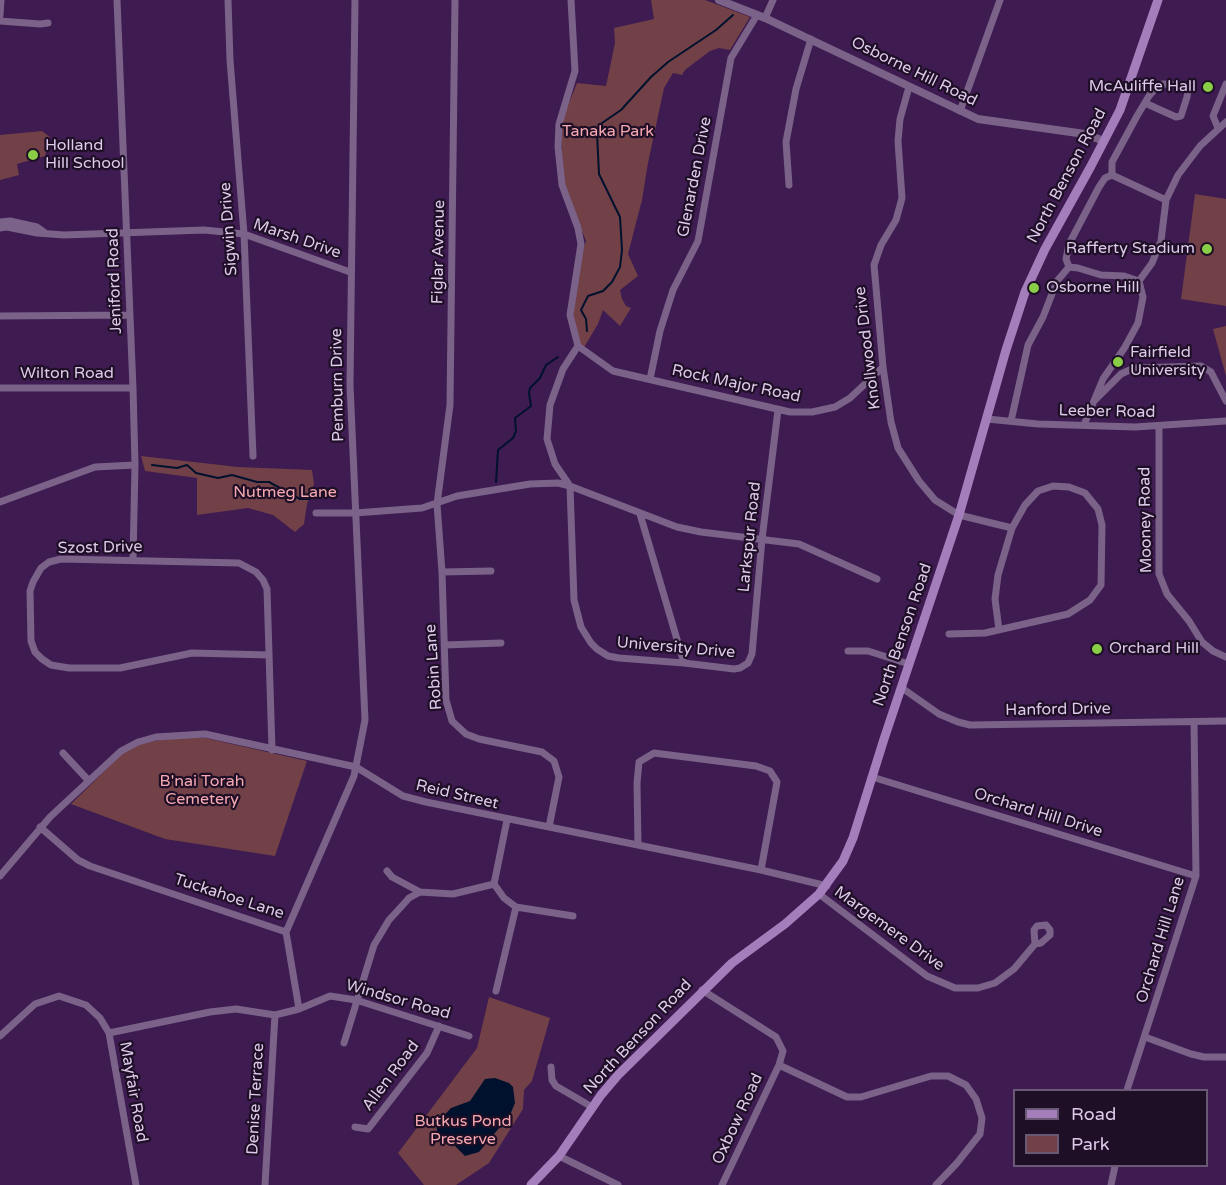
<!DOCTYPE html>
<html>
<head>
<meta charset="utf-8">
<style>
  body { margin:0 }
  #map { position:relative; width:1226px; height:1185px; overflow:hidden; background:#3e1b50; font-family:"Varela Round",sans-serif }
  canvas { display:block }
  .legend { position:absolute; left:1013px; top:1089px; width:195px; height:78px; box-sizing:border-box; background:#1e0f26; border:2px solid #6a5974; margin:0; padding:8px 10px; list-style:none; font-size:18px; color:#ddc9e9 }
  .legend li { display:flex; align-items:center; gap:12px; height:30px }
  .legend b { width:30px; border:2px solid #6a5974 }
</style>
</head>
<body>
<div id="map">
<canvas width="1226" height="1185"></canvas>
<ul class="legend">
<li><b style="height:8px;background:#a47ebb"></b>Road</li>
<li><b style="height:16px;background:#714147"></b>Park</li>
</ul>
</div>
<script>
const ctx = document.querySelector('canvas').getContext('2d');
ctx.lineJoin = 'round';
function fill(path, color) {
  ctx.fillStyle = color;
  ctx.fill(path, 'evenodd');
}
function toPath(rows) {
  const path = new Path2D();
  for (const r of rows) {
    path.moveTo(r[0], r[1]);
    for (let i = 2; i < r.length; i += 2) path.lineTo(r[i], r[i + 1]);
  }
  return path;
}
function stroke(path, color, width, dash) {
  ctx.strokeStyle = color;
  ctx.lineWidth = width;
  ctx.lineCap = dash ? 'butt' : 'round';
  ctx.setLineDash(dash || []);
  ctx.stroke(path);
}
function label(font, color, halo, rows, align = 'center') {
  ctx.font = font + ' "Varela Round",sans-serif';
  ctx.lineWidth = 4.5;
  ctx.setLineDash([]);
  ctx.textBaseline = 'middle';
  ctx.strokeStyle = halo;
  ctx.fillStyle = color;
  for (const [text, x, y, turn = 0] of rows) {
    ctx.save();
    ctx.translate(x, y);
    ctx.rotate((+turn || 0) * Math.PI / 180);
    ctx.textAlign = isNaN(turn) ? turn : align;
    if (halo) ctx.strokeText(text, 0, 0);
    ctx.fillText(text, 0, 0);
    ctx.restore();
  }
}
fill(toPath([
  [651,0,705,0,750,17,730,50,719,48,710,51,685,70,682,75,673,73,664,88,648,163,642,200,628,254,638,276,620,290,622,299,626,306,631,308,620,326,603,310,598,324,583,349,578,344,573,316,582,252,586,241,563,183,561,123,577,83,606,86,615,43,614,28,654,19],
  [42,131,50,137,45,156,17,164,19,175,0,180,0,135],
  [1195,194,1226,199,1226,306,1181,299],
  [1226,326,1226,376,1213,329],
  [141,456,238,467,312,470,314,484,307,504,304,524,295,532,273,515,248,508,197,515,197,478,145,471],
  [179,738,205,738,307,761,275,856,165,839,71,804,125,751,145,742],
  [489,997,550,1018,532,1081,524,1090,523,1109,489,1163,456,1185,424,1185,398,1153,477,1048]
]), '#714147');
fill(toPath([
  [495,1078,509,1083,513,1087,515,1103,510,1115,479,1152,465,1156,449,1140,438,1136,436,1124,451,1108,470,1101,485,1079]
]), '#00112e');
stroke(toPath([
  [587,331,586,319,581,310,588,296,603,291,612,282,620,267,622,250,620,217,599,174,597,133,602,123,621,110,651,77,668,62,716,30,733,15],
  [152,465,177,468,187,465,196,473,218,478,232,475,257,482,269,482,300,499,310,499],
  [496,482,498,450,513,438,516,431,515,418,531,406,529,393,530,388,540,378,546,365,558,357]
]), '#00112e', 2);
stroke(toPath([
  [117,0,133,388,135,465,133,560],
  [228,0,230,60,244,234,253,456],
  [455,0,450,405,437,504,442,572,446,700,452,721,466,734,479,739,542,752,554,761,559,777,549,827],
  [571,0,575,71,559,124,558,147,562,185,578,228,581,244,570,315,578,346,563,369,550,405,547,439,555,464,570,486,574,600,581,627,591,643,597,649,608,656,619,658,684,663,734,669,740,668,748,663,752,654,762,539,778,410],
  [0,15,1,0],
  [765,18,773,0],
  [0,21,40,24,48,23],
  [909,87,900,119,898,141,902,198,896,220,881,245,874,265,883,367,891,422,898,448,919,481,935,500,959,515,1012,528],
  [960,111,1000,0],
  [1218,128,1213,116,1226,84],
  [1112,175,1112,162,1137,116,1149,96,1155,89,1162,84,1167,84,1180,86,1188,90,1187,97,1181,116,1176,117,1145,103],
  [1112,175,1166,200],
  [789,185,786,142,796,89,811,39],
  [0,222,10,221,37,227,44,232],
  [0,228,7,227,37,233,64,235,204,230,244,234,350,272],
  [1069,267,1066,259,1069,244,1099,187,1105,178,1112,175],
  [1069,267,1078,268,1101,275,1124,276,1139,281],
  [1139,281,1152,263,1161,241,1166,200,1178,175,1200,146,1226,122],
  [0,316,130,315],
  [578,346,613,371,790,412,812,412,835,407,850,398,883,367],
  [650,379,660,331,673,290,698,241,731,58,757,15],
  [0,388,133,388],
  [1095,400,1121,374,1134,368,1201,366,1211,372,1226,401],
  [987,419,1038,424,1135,427,1226,421],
  [1011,421,1028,345,1043,317,1057,281,1069,267],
  [1084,425,1103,379,1125,347,1138,323,1143,297,1139,281],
  [1159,427,1159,574,1167,594,1189,621,1202,642,1213,651,1226,657],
  [0,502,95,467,135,465],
  [316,513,355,513,422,508,457,496,530,484,558,483,570,486,677,527,701,532,799,544,877,579],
  [640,514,684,663],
  [442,572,491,571],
  [949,634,985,633,1068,614,1090,600,1101,585,1102,525,1098,509,1085,493,1069,487,1053,486,1038,491,1025,505,1012,528,998,575,995,599,999,630],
  [445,645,501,643],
  [848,651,868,651,909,664],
  [269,655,192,653,120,668,69,668,51,665,42,659,35,652,31,641,30,591,33,582,41,568,49,562,61,559,239,563,256,572,263,580,267,589,272,750],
  [902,688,939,714,958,722,970,725,1226,721],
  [63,753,88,780],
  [872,777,1196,876],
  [40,827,78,860,90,866,286,932],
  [638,845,637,783,639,762,654,753,756,766,770,771,777,782,761,870],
  [387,871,392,877,420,892],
  [0,876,50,817,121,751,138,742,156,737,205,734,356,767,403,796,426,802,761,870,827,886],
  [494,884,504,898,516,907,496,991],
  [494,884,507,820],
  [819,894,927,976,955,988,978,988,995,983,1014,969,1035,944,1034,930,1037,926,1046,925,1050,930,1050,935,1041,943,1035,944],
  [516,907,573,916],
  [702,990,776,1037,783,1051,779,1065,847,1097,861,1097,931,1076,948,1076,966,1085,976,1099,982,1118,980,1134,957,1163,936,1185],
  [299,1009,286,932,354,776,365,720,350,385,355,0],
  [109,1033,210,1012,236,1009,275,1015,299,1009,330,996,356,1000,469,1036],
  [0,1036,35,1004,59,996,86,1005,100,1018,109,1033,136,1185],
  [1145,1037,1191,1054,1204,1057,1226,1057],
  [344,1043,374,945,389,920,401,907,409,898,420,892,453,894,494,884],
  [551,1067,552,1080,556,1086,592,1107],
  [1127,1090,1196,876,1194,722],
  [355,1127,368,1129,427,1053,439,1026],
  [559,1156,618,1185],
  [265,1185,275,1015],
  [722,1185,779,1065],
  [1111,1185,1115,1166]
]), '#7a6288', 7);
stroke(toPath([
  [719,0,765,18,978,119,1085,134,1104,141]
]), '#7a6288', 8);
stroke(toPath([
  [531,1185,559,1156,601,1095,618,1075,732,963,785,924,819,894,843,861,853,838,884,739,959,515,1006,350,1025,292,1045,249,1091,166,1120,110,1158,0]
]), '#a47ebb', 9);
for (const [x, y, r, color] of [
  [1208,87,6,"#8ace48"],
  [33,155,6,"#8ace48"],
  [1207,249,6,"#8ace48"],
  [1034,288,6,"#8ace48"],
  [1118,362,6,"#8ace48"],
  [1097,649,6,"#8ace48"]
]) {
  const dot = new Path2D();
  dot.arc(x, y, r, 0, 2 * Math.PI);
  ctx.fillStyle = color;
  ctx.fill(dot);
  stroke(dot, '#1e0f26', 2);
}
label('16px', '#ddc9e9', '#1e0f26', [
  ["Osborne Hill Road",914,72,26],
  ["North Benson Road",1067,176,-62],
  ["Glenarden Drive",695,177,-79],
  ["Sigwin Drive",229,229,-94],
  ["Marsh Drive",297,239,19],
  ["Figlar Avenue",439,252,-89],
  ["Jeniford Road",115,281,-92],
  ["Knollwood Drive",868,348,-97],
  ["Wilton Road",67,374],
  ["Rock Major Road",736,384,12],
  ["Pemburn Drive",338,385,-91],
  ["Leeber Road",1107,412,1],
  ["Mooney Road",1146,520,-91],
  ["Larkspur Road",750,537,-84],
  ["Szost Drive",100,548,-1],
  ["North Benson Road",903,635,-71],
  ["University Drive",676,648,5],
  ["Robin Lane",434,667,-94],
  ["Hanford Drive",1058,710,-1],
  ["Reid Street",457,795,13],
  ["Orchard Hill Drive",1038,813,17],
  ["Tuckahoe Lane",229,897,18],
  ["Margemere Drive",889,929,36],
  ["Orchard Hill Lane",1161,940,-73],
  ["Windsor Road",398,1000,16],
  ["North Benson Road",638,1037,-47],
  ["Allen Road",391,1076,-53],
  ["Mayfair Road",133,1092,80],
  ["Denise Terrace",256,1099,-87],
  ["Oxbow Road",738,1119,-65]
]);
label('16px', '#ddc9e9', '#1e0f26', [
  ["McAuliffe Hall",1196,87,"right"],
  ["Holland",45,146],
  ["Hill School",45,164],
  ["Rafferty Stadium",1195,249,"right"],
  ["Osborne Hill",1046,288],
  ["Fairfield",1130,353],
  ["University",1130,371],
  ["Orchard Hill",1109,649]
], 'left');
label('16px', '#f6a9b1', '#1e0f26', [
  ["Tanaka Park",608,132],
  ["Nutmeg Lane",285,493],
  ["B'nai Torah",202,782],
  ["Cemetery",202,800],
  ["Butkus Pond",463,1122],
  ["Preserve",463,1140]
]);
</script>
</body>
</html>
